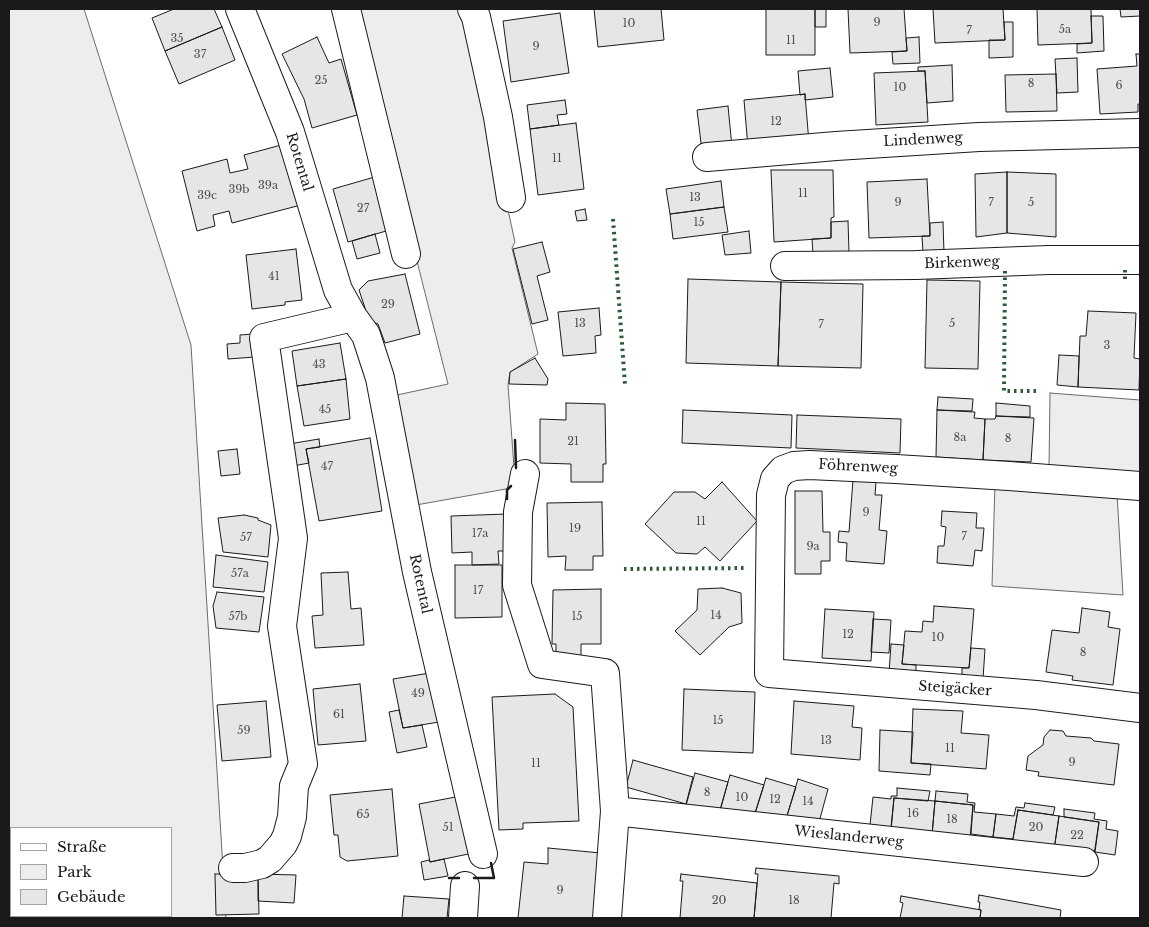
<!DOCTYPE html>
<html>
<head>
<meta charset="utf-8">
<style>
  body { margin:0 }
  #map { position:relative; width:1149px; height:927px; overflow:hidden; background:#fff; font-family:"Libre Baskerville",serif }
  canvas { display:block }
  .frame { position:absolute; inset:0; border:10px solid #1a1a1a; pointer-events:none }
  .legend { position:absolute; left:10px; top:827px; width:162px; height:90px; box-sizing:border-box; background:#fff; border:1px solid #a3a3a3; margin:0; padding:6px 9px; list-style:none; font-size:15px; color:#1a1a1a }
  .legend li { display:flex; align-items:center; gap:10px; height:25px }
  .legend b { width:25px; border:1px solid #a3a3a3 }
</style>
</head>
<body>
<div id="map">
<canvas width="1149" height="927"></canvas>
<div class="frame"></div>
<ul class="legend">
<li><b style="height:6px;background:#fff"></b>Straße</li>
<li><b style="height:14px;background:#ededed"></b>Park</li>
<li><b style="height:14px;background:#e6e6e6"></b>Gebäude</li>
</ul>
</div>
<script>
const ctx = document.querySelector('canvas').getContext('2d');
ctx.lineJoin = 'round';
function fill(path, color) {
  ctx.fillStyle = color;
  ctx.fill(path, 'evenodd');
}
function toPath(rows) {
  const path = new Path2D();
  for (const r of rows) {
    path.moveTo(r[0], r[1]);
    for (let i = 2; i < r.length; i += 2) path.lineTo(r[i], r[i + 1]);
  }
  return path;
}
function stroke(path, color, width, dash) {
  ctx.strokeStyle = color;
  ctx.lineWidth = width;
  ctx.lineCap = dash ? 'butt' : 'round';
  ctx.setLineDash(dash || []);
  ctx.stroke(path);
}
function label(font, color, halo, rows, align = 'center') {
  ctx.font = font + ' "Libre Baskerville",serif';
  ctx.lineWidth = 4;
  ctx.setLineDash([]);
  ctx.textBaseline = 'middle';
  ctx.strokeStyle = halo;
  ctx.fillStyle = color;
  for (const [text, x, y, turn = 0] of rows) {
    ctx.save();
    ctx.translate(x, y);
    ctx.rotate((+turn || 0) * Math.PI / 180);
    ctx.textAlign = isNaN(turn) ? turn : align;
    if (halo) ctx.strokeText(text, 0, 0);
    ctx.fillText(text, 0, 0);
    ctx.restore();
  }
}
const green = toPath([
  [9,9,84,9,191,345,226,918,9,918,9,9],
  [11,828,171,828,171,916,11,916,11,828],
  [363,9,464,9,515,242,512,248,538,354,510,372,508,385,515,481,506,489,416,505,397,395,448,384,354,12,363,9],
  [1050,393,1140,400,1140,476,1049,468,1050,393],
  [995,483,1117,494,1123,595,992,586,995,483]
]);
fill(green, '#ededed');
stroke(green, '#6a6a6a', 1);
const building = toPath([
  [174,9,214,9,222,27,165,51,152,18,174,9],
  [594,9,661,9,664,40,598,47,594,9],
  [766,9,815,9,815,55,766,55,766,9],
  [815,9,826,9,826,27,815,27,815,9],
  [848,9,904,9,907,51,850,53,848,9],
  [933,9,1003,9,1005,40,935,43,933,9],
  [1037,9,1091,9,1092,43,1038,45,1037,9],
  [1120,9,1140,9,1140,16,1121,17,1120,9],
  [560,13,569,73,511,82,503,21,560,13],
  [1091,16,1103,16,1104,51,1077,53,1077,44,1092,43,1091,16],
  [1004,22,1013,22,1013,57,989,58,989,40,1005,40,1004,22],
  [222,27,235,60,179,84,165,51,222,27],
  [317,37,329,63,341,59,357,115,312,128,304,99,282,54,317,37],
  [919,37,920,63,893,64,892,52,907,51,906,38,919,37],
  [1136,54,1140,54,1140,104,1138,104,1138,112,1100,114,1097,69,1137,66,1136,54],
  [1077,58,1078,92,1057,93,1055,59,1077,58],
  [952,65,953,101,927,103,925,71,918,71,918,67,952,65],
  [830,68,833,97,805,100,805,94,800,95,798,71,830,68],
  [925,71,928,122,876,125,874,73,925,71],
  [1056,74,1057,111,1006,112,1005,75,1056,74],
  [805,94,809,143,748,148,744,100,805,94],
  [565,100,567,114,557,115,559,125,530,129,527,105,565,100],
  [728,106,732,147,702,151,697,110,728,106],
  [576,123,584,189,538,195,530,129,576,123],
  [285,144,301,205,232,223,229,211,213,215,215,226,197,231,182,171,227,159,230,173,248,169,244,155,285,144],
  [771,170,833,170,834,217,831,218,831,238,774,242,771,170],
  [1007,172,1056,174,1056,237,1007,233,1007,172],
  [1007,172,1007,233,976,237,975,174,1007,172],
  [378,176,393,229,348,242,333,189,378,176],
  [927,179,930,236,869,238,867,182,927,179],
  [721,181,724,207,670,214,666,189,721,181],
  [724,207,728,232,673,239,670,214,724,207],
  [585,209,587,220,577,221,575,211,585,209],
  [848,221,849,252,813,254,812,239,831,238,831,222,848,221],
  [943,222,944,253,923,253,922,236,930,236,930,223,943,222],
  [749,231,751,253,725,255,722,235,749,231],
  [375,234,380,253,357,259,352,241,375,234],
  [542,242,550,272,537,276,548,320,532,324,513,249,542,242],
  [296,249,302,300,285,302,285,305,252,309,246,255,296,249],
  [405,274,420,334,385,343,378,324,369,320,359,290,368,281,405,274],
  [688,279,781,282,778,366,686,363,688,279],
  [927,280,980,281,978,369,925,368,927,280],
  [781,282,863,284,861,368,778,366,781,282],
  [599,308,601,335,595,336,596,353,563,356,558,312,599,308],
  [1088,311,1136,313,1134,358,1140,359,1139,390,1078,387,1080,336,1086,336,1088,311],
  [253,334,255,357,228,359,227,344,240,343,240,335,253,334],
  [340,343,346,379,297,386,292,351,340,343],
  [1059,355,1079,356,1078,387,1057,385,1059,355],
  [535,358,548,379,547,385,509,384,510,372,535,358],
  [346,379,350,419,304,426,297,386,346,379],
  [938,397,973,399,972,411,937,410,938,397],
  [566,403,605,404,606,464,603,464,603,482,571,482,571,464,540,463,540,419,566,420,566,403],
  [996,403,1030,406,1030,417,996,416,996,403],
  [683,410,792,415,791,448,682,443,683,410],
  [937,410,975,412,974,418,985,419,983,460,936,457,937,410],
  [797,415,901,419,900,453,796,448,797,415],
  [996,416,1034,418,1031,462,983,460,985,419,995,419,996,416],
  [370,438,382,511,319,521,306,449,370,438],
  [319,439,320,447,306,449,309,463,293,466,289,444,319,439],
  [237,449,240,474,221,476,218,451,237,449],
  [853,480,876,482,875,495,882,495,879,530,887,531,884,564,846,561,847,543,838,542,839,531,849,532,853,480],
  [722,482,757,521,720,561,705,547,697,554,676,553,645,524,674,492,695,492,705,499,722,482],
  [795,491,822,491,823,532,830,532,830,561,821,561,821,574,795,574,795,491],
  [602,502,603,556,593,556,593,570,565,570,566,556,548,557,547,503,602,502],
  [942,511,977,513,976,528,984,528,982,551,975,550,973,566,937,563,938,546,944,546,946,527,941,526,942,511],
  [507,514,508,551,498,551,499,564,472,565,472,552,452,553,451,516,507,514],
  [244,515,258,518,258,520,271,525,268,557,223,552,218,518,244,515],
  [216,555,268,562,264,592,213,587,216,555],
  [455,565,502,565,502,617,455,618,455,565],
  [348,572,351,609,361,608,364,645,315,648,312,616,323,615,321,573,348,572],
  [722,588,741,593,742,623,729,627,700,655,675,631,697,610,698,589,722,588],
  [601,589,601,644,581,644,581,658,556,658,556,644,552,644,553,590,601,589],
  [217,592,264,597,259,632,216,628,213,606,217,592],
  [934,606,974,609,969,668,902,664,905,631,922,632,923,621,933,622,934,606],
  [1082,608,1110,612,1108,627,1120,629,1113,685,1072,680,1073,676,1046,672,1052,630,1079,633,1082,608],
  [825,609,874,612,871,661,822,658,825,609],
  [873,619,891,620,889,653,871,652,873,619],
  [891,644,904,645,902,664,916,665,916,675,889,673,891,644],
  [971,648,985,649,983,679,962,677,962,668,969,668,971,648],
  [436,672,445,721,403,728,393,679,436,672],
  [360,684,366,741,318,745,313,689,360,684],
  [684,689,755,692,753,753,682,750,684,689],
  [555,694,573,707,579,821,523,823,523,829,499,830,492,697,555,694],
  [266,701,271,757,222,761,217,705,266,701],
  [794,701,854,706,852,727,862,728,860,760,791,754,794,701],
  [913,709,963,711,961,733,989,735,986,769,911,763,913,709],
  [399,710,403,728,422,725,427,747,397,753,389,712,399,710],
  [880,730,913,732,911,763,931,764,930,775,879,771,880,730],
  [1050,730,1063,731,1066,736,1091,738,1094,741,1119,744,1114,785,1038,776,1039,772,1026,770,1028,756,1043,745,1044,737,1050,730],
  [633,760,693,777,686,804,626,787,633,760],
  [695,773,728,782,718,818,685,809,695,773],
  [730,775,764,785,753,820,720,810,730,775],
  [766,778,796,787,785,822,755,813,766,778],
  [798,779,828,789,818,826,787,816,798,779],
  [897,788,930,791,928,801,894,798,891,827,870,825,873,797,891,799,891,796,897,796,897,788],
  [392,789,398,856,347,861,340,857,338,835,334,835,330,795,392,789],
  [936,791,968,794,967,802,975,803,974,812,996,814,993,837,971,834,973,805,935,801,936,791],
  [466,795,478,852,430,862,419,804,466,795],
  [894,798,935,801,932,835,891,831,894,798],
  [935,801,973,805,970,838,932,835,935,801],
  [1025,803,1055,807,1053,815,1018,810,1013,839,993,837,996,814,1014,816,1016,807,1024,808,1025,803],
  [1064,809,1095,813,1094,819,1107,821,1106,829,1118,831,1115,855,1095,852,1099,822,1064,817,1064,809],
  [1018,810,1059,816,1054,850,1012,844,1018,810],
  [1059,816,1099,822,1094,855,1054,850,1059,816],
  [548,848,601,853,597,918,518,918,524,862,548,864,548,848],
  [444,859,448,876,424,880,421,862,429,860,430,862,444,859],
  [756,868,839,876,839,884,834,883,831,918,754,918,758,874,755,874,756,868],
  [215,874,258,874,259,914,216,915,215,874],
  [258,874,296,875,294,903,258,901,258,874],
  [681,874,757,883,754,918,680,918,683,881,680,881,681,874],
  [979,895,1061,910,1060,918,980,918,981,910,979,909,980,902,978,902,979,895],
  [404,896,449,899,447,918,402,918,404,896],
  [901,896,981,910,980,918,900,918,903,903,900,902,901,896]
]);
fill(building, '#e6e6e6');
stroke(building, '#1a1a1a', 1);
const minor = toPath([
  [240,9,290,132,338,290,353,317,366,335,380,378,417,572,483,854],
  [346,9,406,254],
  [472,9,476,17,498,117,511,198],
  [707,157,836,146,979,137,1140,133],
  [785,266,916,265,1049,260,1140,260],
  [525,474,518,512,517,585,542,664,605,673,615,811,607,918],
  [1140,486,1009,476,896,469,809,465,794,466,783,470,775,479,771,495,769,673,1036,695,1140,708],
  [615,811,1084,862],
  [233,868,245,868,262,864,270,859,283,844,287,836,292,817,294,786,303,764,282,626,293,538,264,338,353,317],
  [463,918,465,886]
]);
stroke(minor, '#1a1a1a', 30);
stroke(minor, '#fff', 28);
stroke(toPath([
  [613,219,625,385],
  [1125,270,1125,283],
  [1005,271,1004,391,1037,391],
  [624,569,747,568]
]), '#2b5a34', 4, [2.5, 4]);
stroke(toPath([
  [515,440,516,468],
  [507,499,507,490,511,486],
  [449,878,459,878],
  [474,878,494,878,491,863]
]), '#1a1a1a', 2.5);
label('11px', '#4d4d4d', null, [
  ["9",877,23],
  ["10",629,24],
  ["5a",1065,30],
  ["7",969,31],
  ["35",177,39],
  ["11",791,41],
  ["9",536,47],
  ["37",200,55],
  ["25",321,81],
  ["8",1031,84],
  ["6",1119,86],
  ["10",900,88],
  ["12",776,122],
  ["11",557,159],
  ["39a",268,186],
  ["39b",239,190],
  ["11",803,194],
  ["39c",207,196],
  ["13",695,198],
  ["9",898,203],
  ["7",991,203],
  ["5",1031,203],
  ["27",363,209],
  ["15",699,223],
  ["41",274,277],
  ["29",388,305],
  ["13",580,324],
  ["5",952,324],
  ["7",821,325],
  ["3",1107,346],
  ["43",319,365],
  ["45",325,410],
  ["8a",960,438],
  ["8",1008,439],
  ["21",573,442],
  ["47",327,467],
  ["9",866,513],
  ["11",701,522],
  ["19",575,529],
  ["17a",480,534],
  ["7",964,537],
  ["57",246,538],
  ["9a",813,547],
  ["57a",240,574],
  ["17",478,591],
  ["14",716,616],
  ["57b",238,617],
  ["15",577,617],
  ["12",848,635],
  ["10",938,638],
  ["8",1083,653],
  ["49",418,694],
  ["61",339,715],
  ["15",718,721],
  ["59",244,731],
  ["13",826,741],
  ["11",950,749],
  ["9",1072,763],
  ["11",536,764],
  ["8",707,793],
  ["10",742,798],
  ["12",775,800],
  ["14",808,802],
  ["16",913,814],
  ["65",363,815],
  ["18",952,820],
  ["51",448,828],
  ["20",1036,828],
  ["22",1077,836],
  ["9",560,891],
  ["20",719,901],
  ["18",794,901]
]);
label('14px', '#1a1a1a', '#fff', [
  ["Lindenweg",923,140,-3],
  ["Rotental",299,162,73],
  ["Birkenweg",962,263,-2],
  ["Föhrenweg",858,467,3],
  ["Rotental",420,584,78],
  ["Steigäcker",955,689,4],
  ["Wieslanderweg",849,837,6]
]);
</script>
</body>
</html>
